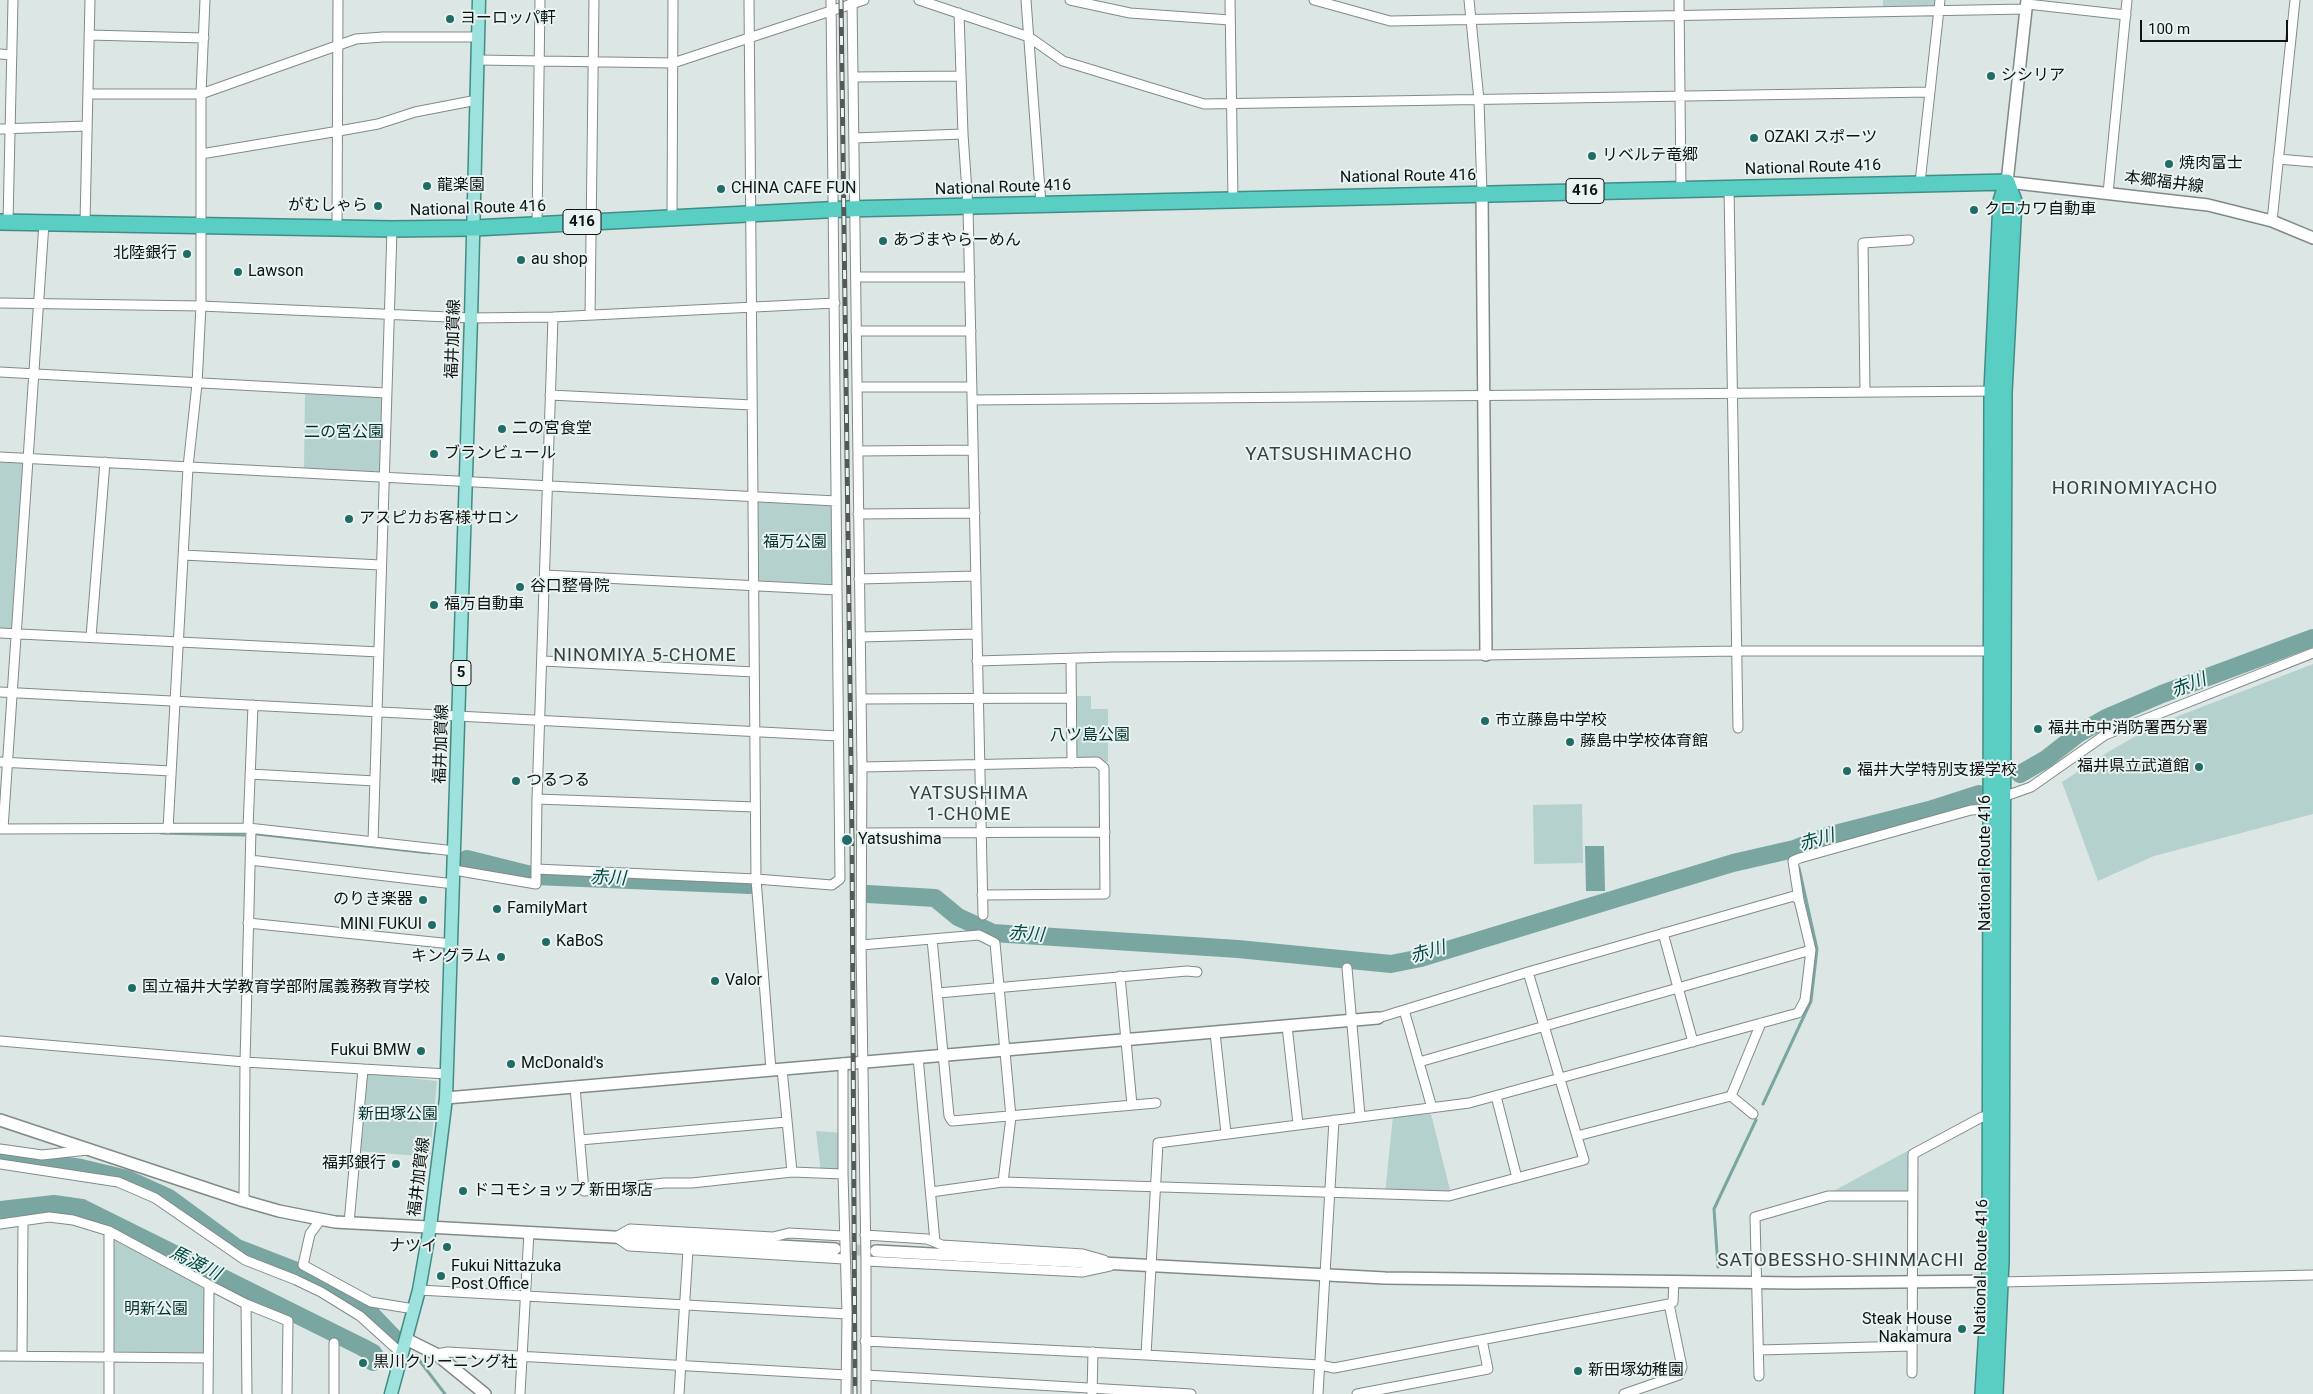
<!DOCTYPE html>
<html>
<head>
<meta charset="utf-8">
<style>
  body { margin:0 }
  #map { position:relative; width:2313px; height:1394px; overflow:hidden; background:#dce6e4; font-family:Roboto,sans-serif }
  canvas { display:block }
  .scale { position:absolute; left:2140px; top:20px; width:148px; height:22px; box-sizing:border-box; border:2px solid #101313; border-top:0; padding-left:6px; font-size:15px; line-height:18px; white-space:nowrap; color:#101313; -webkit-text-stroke:4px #e9f3f2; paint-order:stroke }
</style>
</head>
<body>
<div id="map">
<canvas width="2313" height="1394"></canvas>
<div class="scale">100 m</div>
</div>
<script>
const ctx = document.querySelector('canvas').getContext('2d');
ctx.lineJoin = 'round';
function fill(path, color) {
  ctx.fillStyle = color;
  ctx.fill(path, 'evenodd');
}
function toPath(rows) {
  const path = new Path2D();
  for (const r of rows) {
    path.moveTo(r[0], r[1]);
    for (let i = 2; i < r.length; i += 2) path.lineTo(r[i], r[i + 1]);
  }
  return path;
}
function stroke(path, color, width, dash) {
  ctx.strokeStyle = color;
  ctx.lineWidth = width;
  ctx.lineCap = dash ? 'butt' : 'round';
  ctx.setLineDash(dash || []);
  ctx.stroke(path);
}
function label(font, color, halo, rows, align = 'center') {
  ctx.font = font + ' Roboto,"Noto Sans JP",sans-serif';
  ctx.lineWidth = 4;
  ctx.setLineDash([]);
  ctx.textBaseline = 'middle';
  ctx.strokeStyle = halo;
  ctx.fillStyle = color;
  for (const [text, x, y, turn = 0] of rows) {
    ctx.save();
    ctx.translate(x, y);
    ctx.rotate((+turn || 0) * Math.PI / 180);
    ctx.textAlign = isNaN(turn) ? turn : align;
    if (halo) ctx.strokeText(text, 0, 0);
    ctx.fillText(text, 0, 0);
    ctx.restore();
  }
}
fill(toPath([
  [1883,0,1940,0,1939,10,1883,11],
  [305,393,383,397,381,473,304,470],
  [0,461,28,462,17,632,0,632],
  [753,497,836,501,837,590,754,586],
  [2313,664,2313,814,2154,856,2098,881,2062,782,2108,752,2155,725],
  [1074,696,1091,696,1091,709,1108,709,1108,762,1072,763],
  [1582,804,1583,863,1534,864,1533,805],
  [366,1073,437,1081,430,1157,358,1151],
  [1431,1114,1451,1194,1385,1194,1393,1116],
  [816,1131,843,1133,843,1174,821,1173],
  [1911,1149,1910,1196,1830,1193],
  [109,1231,209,1285,208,1358,109,1357]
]), '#b4d1ce');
fill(toPath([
  [1585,846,1604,846,1605,891,1586,891]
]), '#7aa6a1');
stroke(toPath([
  [161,833,244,835],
  [257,834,430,853],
  [1794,849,1795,852],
  [1763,1104,1811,1001,1817,949,1799,868],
  [1718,1267,1714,1209,1756,1120],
  [416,1356,445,1394]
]), '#7aa6a1', 3);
stroke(toPath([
  [2020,774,2046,759,2078,734,2106,718,2162,694,2313,638],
  [467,859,535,876,750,885],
  [868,894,935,898,958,917,993,933,1238,949,1391,964,1421,958,1733,863,1794,849,1827,836,1929,810,1979,794],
  [0,1156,81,1168,127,1179,169,1198,237,1248,317,1279,371,1314,393,1337],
  [0,1210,54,1204,82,1208,362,1347,373,1353,375,1356,373,1362]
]), '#7aa6a1', 18);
stroke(toPath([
  [835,1249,876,1251]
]), '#bdc6c5', 11, [11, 5.5]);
const street = toPath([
  [749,0,756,879,771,1070],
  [852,0,862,767,861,945,866,1261,866,1394],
  [919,0,1029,37,1063,61,1204,104,1930,92],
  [1026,0,1041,204],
  [1070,0,1130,13,1230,20],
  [1230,0,1233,199],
  [1314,0,1390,21,2026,9],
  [1469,0,1479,100,1482,193],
  [1679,0,1681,189],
  [2027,4,2126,15],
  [959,13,963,134,968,207,983,915],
  [89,35,204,38],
  [0,54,12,55],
  [478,60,673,63,864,0],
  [853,77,961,76],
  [88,94,201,94,356,39,383,37,479,37],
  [0,129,87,126],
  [854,138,963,134],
  [201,154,339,131,378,124,415,112,477,100],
  [2278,159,2313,162],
  [1920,183,1940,0],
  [1729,188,1738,728],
  [2108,193,2127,0],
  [672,218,673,0],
  [2272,221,2295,0],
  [8,222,13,0],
  [85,222,90,0],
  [537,225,540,0],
  [337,228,338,0],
  [856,277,970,277],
  [0,303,201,306,471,318,553,317,835,303],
  [590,315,594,0],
  [553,317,537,799,536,869,756,879,832,885,840,879,831,0],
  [856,331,971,331],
  [0,372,386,393],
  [857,387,972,387],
  [1865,391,1863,243,1909,240],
  [550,395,752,405],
  [972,400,1996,391],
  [858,451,973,450],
  [0,457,836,501],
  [858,514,975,513],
  [183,555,381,565],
  [545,575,837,590],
  [859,579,976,576],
  [0,633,379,652],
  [91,637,105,462],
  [860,637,977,634],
  [1071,659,1072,763],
  [543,661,754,672],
  [977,661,1112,657,1486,655,1736,651,1995,651],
  [0,692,838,736],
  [861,699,1071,698],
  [0,762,171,771],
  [862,767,1097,762,1104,768,1105,894,982,895],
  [250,774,375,781],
  [2000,798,2031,787,2105,735,2313,653],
  [537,799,755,807],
  [248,828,253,705],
  [0,829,248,828,455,851],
  [3,829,44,223],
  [168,829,188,467,197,384,201,306,201,94,205,0],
  [862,833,1105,832],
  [373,842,392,229],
  [250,860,454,884],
  [454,870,536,884,536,869],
  [1799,900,1793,861,1800,858,1971,810,1991,809],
  [248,923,452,944],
  [1663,933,1693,1042],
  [932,939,949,1116,952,1121,1156,1103],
  [861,945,979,935,995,943,1011,1117,1003,1182],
  [1347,968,1360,1116],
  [1120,976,1132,1105],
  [938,993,1187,971,1197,972],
  [1404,1010,1432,1108],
  [1287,1026,1298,1124],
  [1215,1033,1226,1133],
  [0,1041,245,1062,447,1074],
  [918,1057,935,1242],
  [1419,1062,1811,950],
  [843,1063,843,1174,847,1314,846,1394],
  [782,1069,792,1172],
  [575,1087,584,1191,665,1183,692,1183,792,1172,843,1174],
  [1496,1096,1517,1178],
  [1731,1096,1761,1023],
  [1577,1136,1731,1096,1753,1114],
  [580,1140,787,1122],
  [0,1149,42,1155,88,1150],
  [0,1164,118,1182,155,1198,245,1260,296,1280,321,1292,360,1316,402,1354],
  [931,1192,1003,1182,1449,1196,1584,1160,1528,972],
  [244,1201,245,1062,251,829],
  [321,1219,310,1234,303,1265,371,1302,414,1309],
  [349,1223,363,1069],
  [0,1224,49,1217,73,1220,109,1231,209,1285,208,1394],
  [865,1235,927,1239,942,1245,1083,1254,1104,1260],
  [843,1236,789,1233,773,1237,630,1229,616,1237,629,1246,844,1259],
  [866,1261,1082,1272,1110,1266],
  [2001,1282,2313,1275],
  [209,1285,246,1304,288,1321,287,1394],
  [419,1290,847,1314],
  [246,1304,247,1394],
  [865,1341,1146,1355,1320,1365,1334,1368,1669,1304,1673,1302,1674,1281],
  [1758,1350,1912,1346],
  [436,1354,448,1352,846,1375],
  [1146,1355,1158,1143,1469,1103,1798,1013,1805,1000,1811,950,1799,900,1794,896,1528,972,1378,1018],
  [0,1356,208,1358],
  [22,1356,23,1222],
  [1912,1373,1913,1154,1982,1117,1995,1118],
  [866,1375,1191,1394],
  [1759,1376,1755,1217,1828,1196,1913,1196],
  [109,1394,109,1231],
  [334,1394,334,1343],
  [520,1394,529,1232],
  [679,1394,688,1250],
  [1092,1394,1093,1352],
  [1318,1394,1334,1120],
  [1357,1394,1488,1369,1482,1340],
  [1624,1394,1679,1375,1682,1367,1669,1304]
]);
const secondary = toPath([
  [2027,0,2007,182,2208,205,2272,221,2313,238],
  [1482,193,1486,655],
  [446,1098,1378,1018],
  [0,1120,244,1201,279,1211,335,1222,835,1249],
  [876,1251,1385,1278,1796,1283,1996,1281],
  [406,1339,436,1354,485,1394]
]);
const primary = toPath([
  [391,1394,419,1290,430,1227,446,1098,471,318,479,0]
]);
const highway = toPath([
  [0,222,392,229,474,228,845,209,2007,182],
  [1983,1394,1990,1280,1992,391,2001,201,2007,182],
  [1995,1394,2001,1261,2004,392,2014,201,2007,182]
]);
stroke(street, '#828a89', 11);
stroke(secondary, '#828a89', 14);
stroke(primary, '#418d86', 15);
stroke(highway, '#418d86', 18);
stroke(street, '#fff', 9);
stroke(secondary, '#fff', 11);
stroke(primary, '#9de2dc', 12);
stroke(highway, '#5bcec4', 15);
const rail = toPath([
  [841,0,852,839,855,1394]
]);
stroke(rail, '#545958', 5);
stroke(rail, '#e9f3f2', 3, [9]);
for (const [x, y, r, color] of [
  [450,19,5,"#226c66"],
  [1991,76,5,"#226c66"],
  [1754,138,5,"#226c66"],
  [1592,156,5,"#226c66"],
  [2169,164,5,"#226c66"],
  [427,186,5,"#226c66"],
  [721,189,5,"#226c66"],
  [378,206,5,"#226c66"],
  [1974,210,5,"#226c66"],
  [883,241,5,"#226c66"],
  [187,254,5,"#226c66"],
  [521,260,5,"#226c66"],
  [238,272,5,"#226c66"],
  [502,429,5,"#226c66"],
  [434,454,5,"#226c66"],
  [349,519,5,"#226c66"],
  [520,587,5,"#226c66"],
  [434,605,5,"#226c66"],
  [1485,721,5,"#226c66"],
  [2038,729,5,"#226c66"],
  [1570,742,5,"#226c66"],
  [2199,767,5,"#226c66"],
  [1847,771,5,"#226c66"],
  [516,781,5,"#226c66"],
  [847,840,6,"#226c66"],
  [423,900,5,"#226c66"],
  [497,909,5,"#226c66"],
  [432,925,5,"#226c66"],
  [546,942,5,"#226c66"],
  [501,957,5,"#226c66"],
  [715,981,5,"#226c66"],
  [132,988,5,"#226c66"],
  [421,1051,5,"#226c66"],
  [511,1064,5,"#226c66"],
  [396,1164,5,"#226c66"],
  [463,1191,5,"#226c66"],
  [447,1247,5,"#226c66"],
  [441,1276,5,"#226c66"],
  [1962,1329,5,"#226c66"],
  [363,1363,5,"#226c66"],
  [1578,1371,5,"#226c66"]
]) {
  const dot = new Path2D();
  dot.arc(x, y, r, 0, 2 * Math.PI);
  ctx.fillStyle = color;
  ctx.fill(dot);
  stroke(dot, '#e9f3f2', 2);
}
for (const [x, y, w] of [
  [1585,191,38],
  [582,222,38],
  [461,673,20]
]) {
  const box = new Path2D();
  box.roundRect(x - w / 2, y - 12.5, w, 25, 4);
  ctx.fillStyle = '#e9f3f2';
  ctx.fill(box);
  stroke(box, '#101313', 1);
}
label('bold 15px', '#101313', null, [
  ["416",1585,191],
  ["416",582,222],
  ["5",461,673]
]);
label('16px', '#101313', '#e9f3f2', [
  ["ヨーロッパ軒",460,19],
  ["シシリア",2001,76],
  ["OZAKI スポーツ",1764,138],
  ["リベルテ竜郷",1602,156],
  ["焼肉富士",2179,164],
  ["龍楽園",437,186],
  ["CHINA CAFE FUN",731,189],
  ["がむしゃら",368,206,"right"],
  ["クロカワ自動車",1984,210],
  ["あづまやらーめん",893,241],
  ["北陸銀行",177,254,"right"],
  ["au shop",531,260],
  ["Lawson",248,272],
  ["二の宮食堂",512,429],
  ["ブランビュール",444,454],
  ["アスピカお客様サロン",359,519],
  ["谷口整骨院",530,587],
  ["福万自動車",444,605],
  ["市立藤島中学校",1495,721],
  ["福井市中消防署西分署",2048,729],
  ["藤島中学校体育館",1580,742],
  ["福井県立武道館",2189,767,"right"],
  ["福井大学特別支援学校",1857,771],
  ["つるつる",526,781],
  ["Yatsushima",858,840],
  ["のりき楽器",413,900,"right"],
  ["FamilyMart",507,909],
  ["MINI FUKUI",422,925,"right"],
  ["KaBoS",556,942],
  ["キングラム",491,957,"right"],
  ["Valor",725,981],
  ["国立福井大学教育学部附属義務教育学校",142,988],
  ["Fukui BMW",411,1051,"right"],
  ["McDonald's",521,1064],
  ["福邦銀行",386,1164,"right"],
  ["ドコモショップ 新田塚店",473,1191],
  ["ナツイ",437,1247,"right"],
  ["Fukui Nittazuka",451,1267],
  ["Post Office",451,1285],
  ["Steak House",1952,1320,"right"],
  ["Nakamura",1952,1338,"right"],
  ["黒川クリーニング社",373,1363],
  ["新田塚幼稚園",1588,1371]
], 'left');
label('16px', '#101313', '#e9f3f2', [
  ["National Route 416",1813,168,-2],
  ["National Route 416",1408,177,-1],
  ["本郷福井線",2164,183,7],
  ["National Route 416",1003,188,-2],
  ["National Route 416",478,209,-2],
  ["福井加賀線",454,339,-88],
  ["福井加賀線",442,744,-88],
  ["National Route 416",1986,863,-90],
  ["福井加賀線",420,1177,-83],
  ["National Route 416",1982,1267,-89]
]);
label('16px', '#03312e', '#e9f3f2', [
  ["二の宮公園",344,433],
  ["福万公園",795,543],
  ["八ツ島公園",1090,736],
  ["新田塚公園",398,1115],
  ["明新公園",156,1310]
]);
ctx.letterSpacing = '1px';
label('18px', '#394140', '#e9f3f2', [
  ["NINOMIYA 5-CHOME",645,656],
  ["YATSUSHIMA",969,794],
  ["1-CHOME",969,815]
]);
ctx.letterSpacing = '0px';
label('italic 18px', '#034945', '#e9f3f2', [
  ["赤川",2189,686,-21],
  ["赤川",1817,841,-16],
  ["赤川",608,879,2],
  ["赤川",1026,935,4],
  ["赤川",1428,953,-16],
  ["馬渡川",195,1264,26]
]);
ctx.letterSpacing = '1px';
label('19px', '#394140', '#e9f3f2', [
  ["YATSUSHIMACHO",1329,455],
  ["HORINOMIYACHO",2135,489],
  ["SATOBESSHO-SHINMACHI",1841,1261]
]);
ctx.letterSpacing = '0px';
</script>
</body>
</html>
